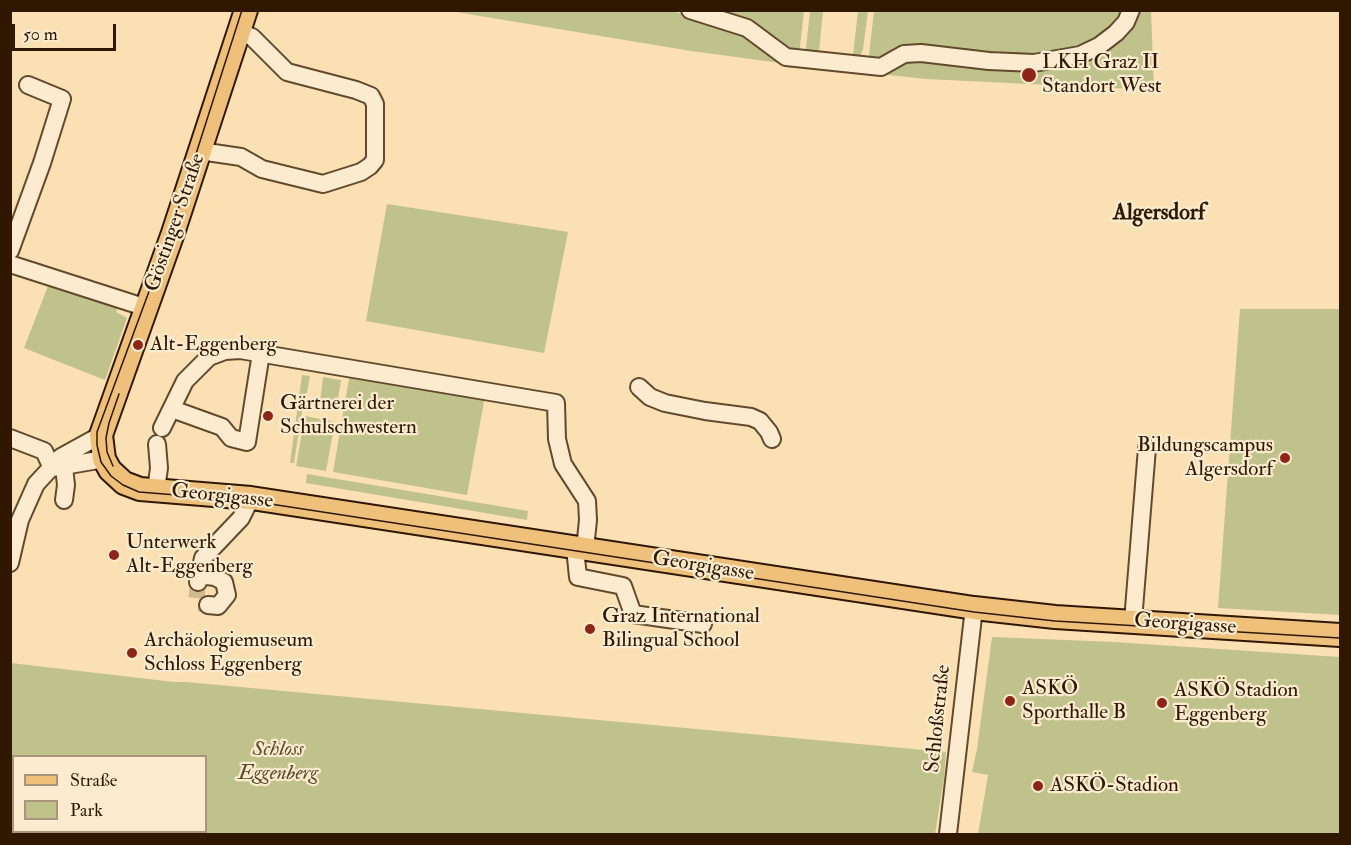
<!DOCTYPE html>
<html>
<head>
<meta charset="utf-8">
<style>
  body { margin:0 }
  #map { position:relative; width:1351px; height:845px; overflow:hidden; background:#fbe0b3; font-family:"IM FELL Double Pica",serif }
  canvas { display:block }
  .frame { position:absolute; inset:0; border:12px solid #2f1700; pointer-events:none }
  .legend { position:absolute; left:12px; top:755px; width:195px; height:78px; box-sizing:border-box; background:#fcebce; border:2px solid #aa967c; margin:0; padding:8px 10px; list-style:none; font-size:18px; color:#2f1700 }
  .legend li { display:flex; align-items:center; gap:12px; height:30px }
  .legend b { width:30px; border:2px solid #aa967c }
  .scale { position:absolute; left:12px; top:24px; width:104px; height:27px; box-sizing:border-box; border:3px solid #2f1700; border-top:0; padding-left:8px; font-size:18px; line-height:21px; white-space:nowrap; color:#2f1700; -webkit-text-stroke:4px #fcebce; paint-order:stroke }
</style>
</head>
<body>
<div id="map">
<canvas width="1351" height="845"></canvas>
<div class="frame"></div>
<ul class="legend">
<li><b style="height:8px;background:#eec07a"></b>Straße</li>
<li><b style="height:16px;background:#c0c28b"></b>Park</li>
</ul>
<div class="scale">50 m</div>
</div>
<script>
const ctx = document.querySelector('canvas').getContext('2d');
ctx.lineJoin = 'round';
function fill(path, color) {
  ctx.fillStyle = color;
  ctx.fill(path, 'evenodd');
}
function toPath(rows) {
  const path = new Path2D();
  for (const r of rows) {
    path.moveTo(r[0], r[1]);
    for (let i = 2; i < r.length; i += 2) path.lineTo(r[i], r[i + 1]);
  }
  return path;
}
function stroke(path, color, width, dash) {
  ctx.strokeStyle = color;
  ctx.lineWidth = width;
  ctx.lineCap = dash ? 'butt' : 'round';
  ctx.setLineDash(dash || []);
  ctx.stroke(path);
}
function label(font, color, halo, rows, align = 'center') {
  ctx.font = font + ' "IM FELL Double Pica",serif';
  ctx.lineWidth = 4.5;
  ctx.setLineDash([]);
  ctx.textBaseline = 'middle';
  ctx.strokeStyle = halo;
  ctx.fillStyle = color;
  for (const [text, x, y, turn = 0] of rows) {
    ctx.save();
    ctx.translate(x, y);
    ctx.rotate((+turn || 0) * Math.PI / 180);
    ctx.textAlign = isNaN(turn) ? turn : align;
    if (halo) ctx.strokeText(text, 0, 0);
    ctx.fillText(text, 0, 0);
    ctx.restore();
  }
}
fill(toPath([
  [450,11,672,11,736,29,779,54,880,69,903,57,962,60,1091,52,1133,11,1151,11,1154,90,926,79,788,64,691,51],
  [709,11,804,11,799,56],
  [810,11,823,11,819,51,853,55,858,11,868,11,863,49,860,56,855,59,805,57],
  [874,11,1128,11,1096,45,1045,59,922,51,868,64],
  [387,204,568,232,544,353,366,321],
  [48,286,118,307,116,312,127,318,105,380,24,348],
  [1240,309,1340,309,1340,615,1218,608],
  [350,373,485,396,467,495,333,472],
  [302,375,310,376,307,393,305,393,294,463,290,463],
  [323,377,341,380,337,405,331,404,330,409,325,408,325,403,320,402],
  [305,416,335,422,326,471,296,466],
  [307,474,528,511,527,520,306,483],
  [992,637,1114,642,1340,657,1340,834,978,834,988,775,972,772,977,749],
  [11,663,174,682,186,682,946,752,944,778,935,834,11,834],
  [206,756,206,832,14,832,14,756]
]), '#c0c28b');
stroke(toPath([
  [198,582,196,603,208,605]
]), '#d2b88f', 16, [16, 8]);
const minor = toPath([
  [690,10,747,28,786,57,881,67,904,54,921,53,989,61,1034,63,1080,55,1099,46,1116,33,1126,22,1131,10],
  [200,151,241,157,262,169,323,184,361,172,370,166,375,160,375,104,371,96,356,90,287,72,252,37,239,32],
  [10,251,42,163,62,99,28,85],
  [10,264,147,308],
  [639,387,650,397,665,403,705,411,751,417,760,421,769,432,772,439],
  [172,409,222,427,231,438,247,442,261,353],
  [162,428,185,381,209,357,225,351,240,350,556,403,557,439,563,464,587,501,588,520,585,549],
  [10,438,44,451,52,468],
  [52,468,104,459],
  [156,490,159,468,157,444],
  [64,500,66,485,64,467],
  [575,548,578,577,623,586,633,614,703,624],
  [10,563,20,520,36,484,61,457,101,435],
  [198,575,215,577,224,582,227,595,218,606,208,605],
  [198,582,203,558,241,518,251,498],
  [1133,621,1147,448],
  [948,834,974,608]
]);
const major = toPath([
  [246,10,173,233,101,435,104,459,110,470,124,483,140,489,251,498,974,608,1055,617,1340,635]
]);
stroke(minor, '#62492d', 20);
stroke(major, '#2f1700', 26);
stroke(minor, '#fcebce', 16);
stroke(major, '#eec07a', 22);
stroke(toPath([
  [242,10,171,232,97,432,97,445,101,462,111,476,123,485,139,492,251,501,974,612,1055,621,1340,638],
  [113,466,107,452,106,438,109,423,119,394]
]), '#2f1700', 1.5);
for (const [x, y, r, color] of [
  [1029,75,8,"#8f2418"],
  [138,345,6,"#8f2418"],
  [268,416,6,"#8f2418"],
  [1285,458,6,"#8f2418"],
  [114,555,6,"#8f2418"],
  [590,629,6,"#8f2418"],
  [132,653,6,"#8f2418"],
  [1010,701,6,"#8f2418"],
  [1162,703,6,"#8f2418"],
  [1038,786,6,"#8f2418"]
]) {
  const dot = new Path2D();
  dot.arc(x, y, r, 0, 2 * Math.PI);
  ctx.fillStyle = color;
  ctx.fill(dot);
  stroke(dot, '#fcebce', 2);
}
label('21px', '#2f1700', '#fcebce', [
  ["LKH Graz II",1042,63],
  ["Standort West",1042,87],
  ["Alt-Eggenberg",150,345],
  ["Gärtnerei der",280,404],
  ["Schulschwestern",280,428],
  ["Bildungscampus",1273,446,"right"],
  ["Algersdorf",1273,470,"right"],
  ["Unterwerk",126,543],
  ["Alt-Eggenberg",126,567],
  ["Graz International",602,617],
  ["Bilingual School",602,641],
  ["Archäologiemuseum",144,641],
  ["Schloss Eggenberg",144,665],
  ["ASKÖ",1022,689],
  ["Sporthalle B",1022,713],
  ["ASKÖ Stadion",1174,691],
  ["Eggenberg",1174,715],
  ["ASKÖ-Stadion",1050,786]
], 'left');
label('21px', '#2f1700', '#fcebce', [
  ["Göstinger Straße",176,223,-71],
  ["Georgigasse",222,497,6],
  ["Georgigasse",703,567,9],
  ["Georgigasse",1185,625,4],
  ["Schloßstraße",939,719,-84]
]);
label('italic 21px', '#5a4a2a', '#fcebce', [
  ["Schloss",278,750],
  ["Eggenberg",278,774]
]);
label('bold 22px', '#2f1700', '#fcebce', [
  ["Algersdorf",1159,214]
]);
</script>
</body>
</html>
